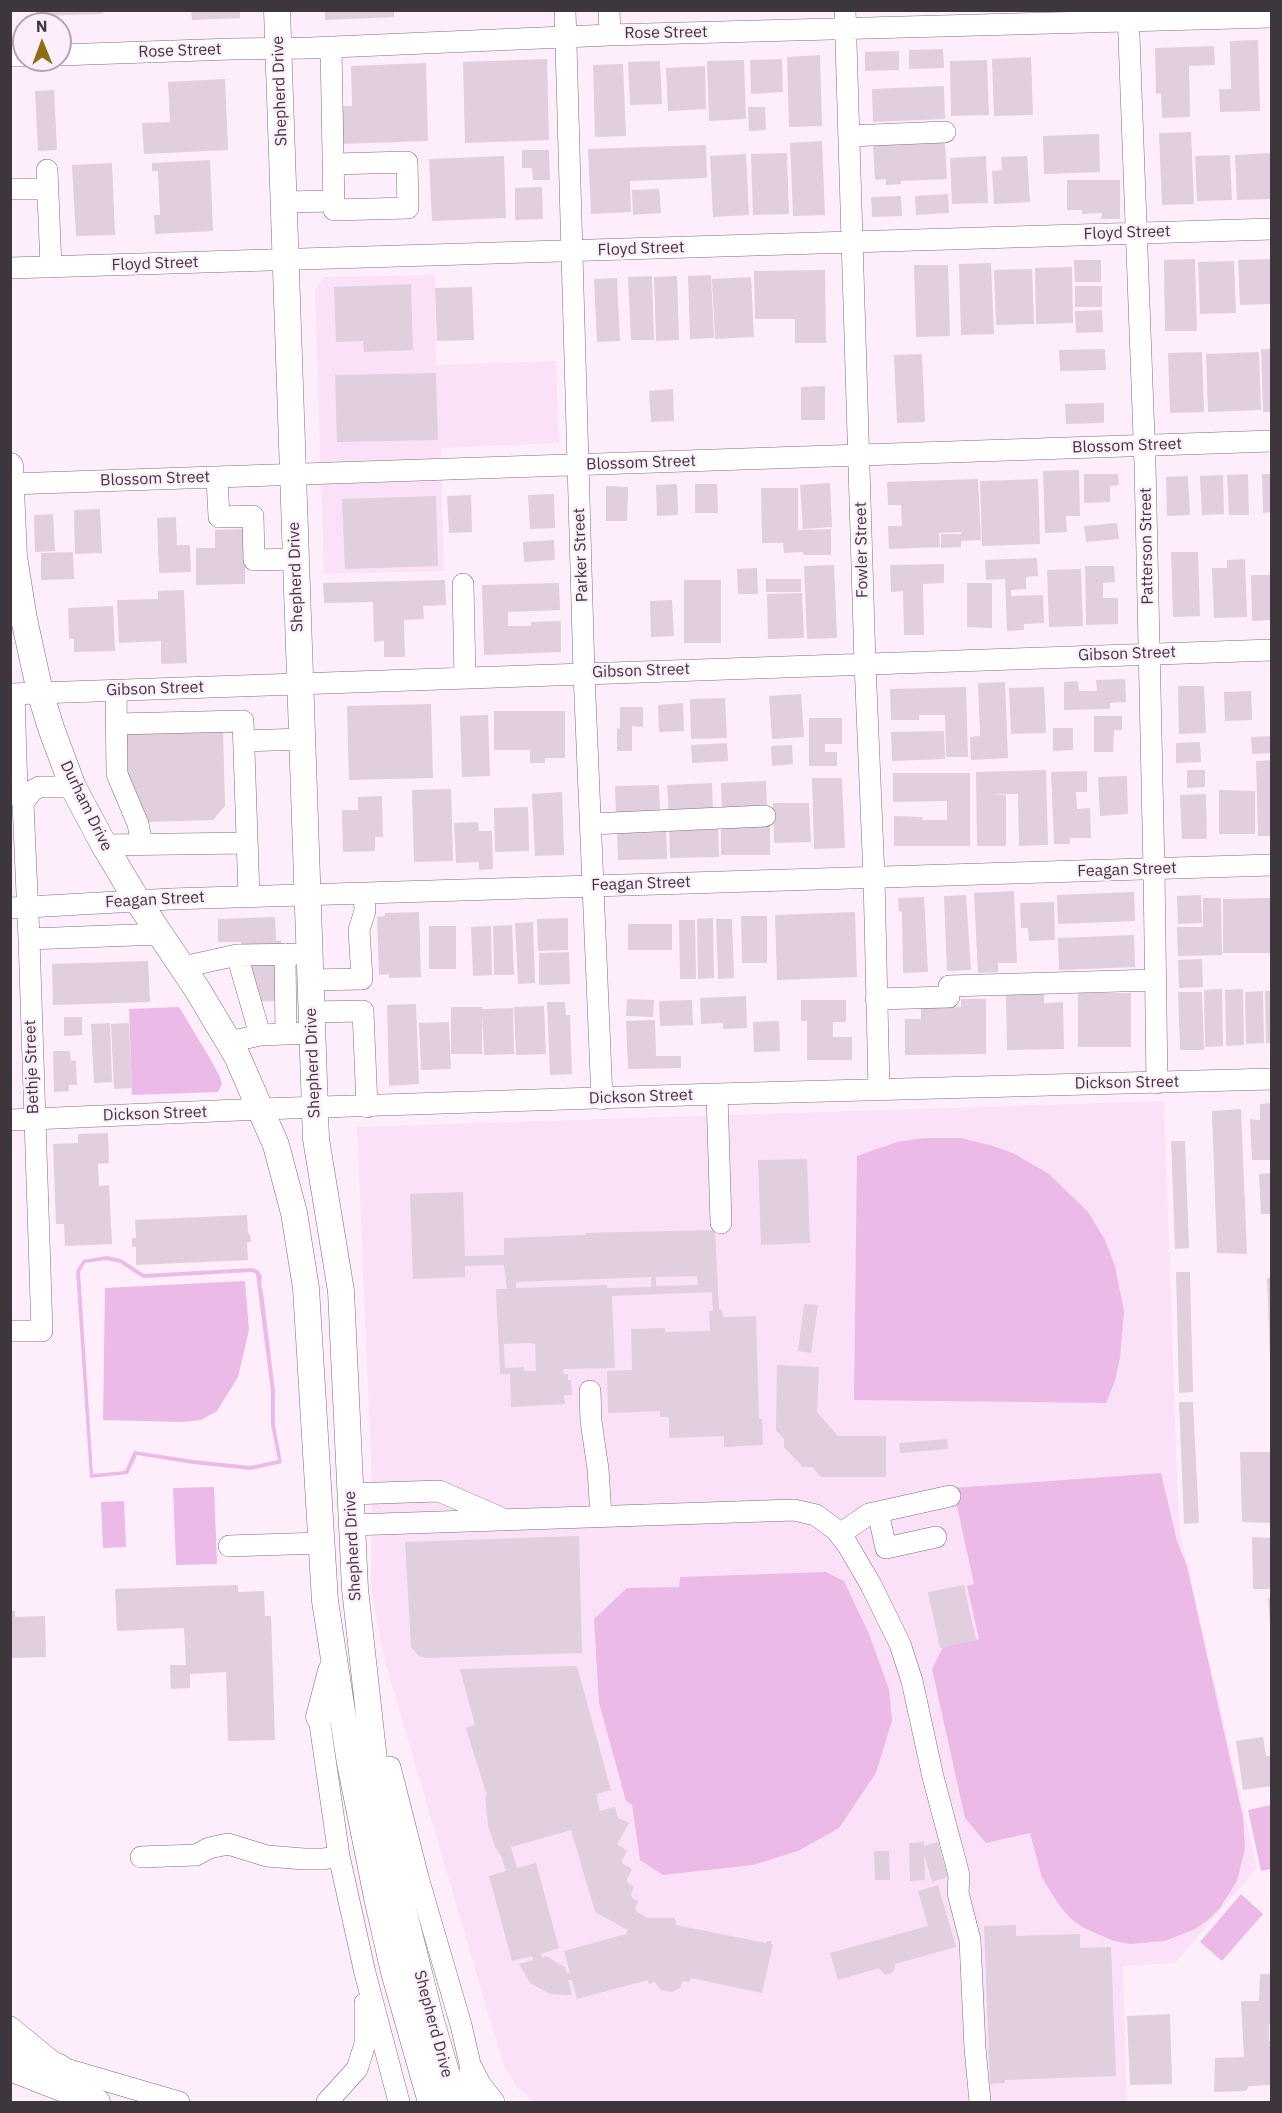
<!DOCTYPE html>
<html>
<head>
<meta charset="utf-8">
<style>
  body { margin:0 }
  #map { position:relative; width:1282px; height:2113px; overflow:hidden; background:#feeefc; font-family:"IBM Plex Sans",sans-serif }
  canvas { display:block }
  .frame { position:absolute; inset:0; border:12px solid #3d363d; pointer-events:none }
  .north { position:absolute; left:12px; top:12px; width:60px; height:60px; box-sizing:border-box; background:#feeefc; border:2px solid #b1a4b0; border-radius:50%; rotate:359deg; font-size:16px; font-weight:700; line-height:24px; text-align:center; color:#3d363d }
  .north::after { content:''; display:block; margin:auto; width:21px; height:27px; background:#8a7011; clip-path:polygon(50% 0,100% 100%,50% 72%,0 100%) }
</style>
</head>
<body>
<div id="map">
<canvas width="1282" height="2113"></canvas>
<div class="frame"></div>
<div class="north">N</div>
</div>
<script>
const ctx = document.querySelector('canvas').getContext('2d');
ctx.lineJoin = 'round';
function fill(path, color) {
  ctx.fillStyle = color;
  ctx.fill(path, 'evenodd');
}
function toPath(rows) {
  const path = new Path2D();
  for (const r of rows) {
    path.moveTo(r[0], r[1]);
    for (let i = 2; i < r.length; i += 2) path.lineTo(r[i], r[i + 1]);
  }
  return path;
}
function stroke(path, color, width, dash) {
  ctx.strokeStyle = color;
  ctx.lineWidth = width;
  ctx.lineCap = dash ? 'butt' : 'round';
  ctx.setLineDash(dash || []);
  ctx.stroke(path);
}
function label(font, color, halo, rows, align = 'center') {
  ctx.font = font + ' "IBM Plex Sans",sans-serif';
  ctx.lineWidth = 4.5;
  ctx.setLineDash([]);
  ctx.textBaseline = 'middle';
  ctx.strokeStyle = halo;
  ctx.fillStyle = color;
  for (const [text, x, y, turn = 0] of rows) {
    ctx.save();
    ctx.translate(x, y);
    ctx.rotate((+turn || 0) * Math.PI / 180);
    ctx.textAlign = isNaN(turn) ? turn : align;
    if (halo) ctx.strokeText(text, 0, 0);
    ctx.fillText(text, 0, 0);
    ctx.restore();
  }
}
fill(toPath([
  [435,275,436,365,556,361,559,443,441,448,444,571,324,574,315,290,324,277],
  [1164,1101,1179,1528,1257,1868,1175,1963,1123,1966,1127,2102,537,2102,531,2099,517,2087,503,2064,384,1658,371,1587,372,1485,357,1127]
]), '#fbe1f8');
fill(toPath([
  [179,1007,211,1060,220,1077,222,1084,218,1092,132,1095,129,1009],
  [924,1138,961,1138,993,1146,1013,1153,1049,1174,1088,1212,1105,1240,1115,1266,1124,1311,1120,1358,1115,1381,1106,1403,854,1400,857,1156,897,1142],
  [107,1256,121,1259,144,1274,252,1268,258,1270,262,1276,261,1285,263,1292,275,1391,275,1425,282,1463,251,1470,193,1464,137,1455,128,1474,90,1478,76,1271,83,1260],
  [106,1260,120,1263,143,1278,252,1272,256,1274,271,1391,271,1425,278,1460,250,1466,194,1460,134,1451,125,1471,93,1474,80,1272,85,1263],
  [245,1281,249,1330,238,1377,217,1411,201,1420,182,1422,103,1420,105,1288],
  [1161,1473,1177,1541,1187,1566,1243,1817,1245,1849,1237,1881,1220,1908,1208,1920,1195,1929,1165,1941,1130,1944,1114,1941,1084,1928,1070,1918,1059,1905,1042,1878,1030,1833,986,1843,965,1818,932,1669,943,1647,979,1639,967,1586,974,1584,953,1488],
  [214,1487,217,1564,176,1565,173,1488],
  [124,1501,126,1547,103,1548,101,1502],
  [826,1572,844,1581,869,1634,889,1689,892,1721,876,1773,839,1828,798,1851,753,1865,663,1875,640,1860,632,1805,626,1801,599,1703,594,1619,627,1588,679,1587,680,1577],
  [1271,1805,1271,1869,1261,1871,1248,1810],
  [1241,1894,1263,1914,1222,1961,1200,1942]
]), '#ecbae7');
fill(toPath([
  [36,10,103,10,103,14,36,16],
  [191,10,240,10,240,18,192,20],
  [325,10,394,10,394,17,325,20],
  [1258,40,1260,111,1220,112,1219,89,1231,89,1230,41],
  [1214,46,1215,65,1189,66,1190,117,1162,118,1161,93,1156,94,1155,48],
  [943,49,944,68,909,69,909,50],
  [899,51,899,70,865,71,865,52],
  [820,55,822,126,789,127,787,57],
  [1031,57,1033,115,994,116,992,59],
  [547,59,549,140,465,143,463,62],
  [782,59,783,92,751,94,750,60],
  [744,60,746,119,709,121,707,61],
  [987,60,989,115,951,116,950,61],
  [660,61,662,104,630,105,628,62],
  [426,63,428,141,340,144,338,106,352,106,351,66],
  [623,64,626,136,595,137,593,65],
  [705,66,706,109,668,111,666,68],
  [225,79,228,150,144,154,142,123,170,122,168,82],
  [944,86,945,119,873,122,872,89],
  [54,90,57,150,38,151,35,91],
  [748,107,765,107,766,130,749,131],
  [1191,132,1194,204,1162,205,1159,133],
  [1099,134,1100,172,1044,174,1043,136],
  [822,141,825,215,793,216,790,143],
  [945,142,947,179,901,181,901,184,886,185,886,179,875,180,873,145],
  [706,145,707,178,630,181,631,212,591,214,588,149],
  [522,150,549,150,550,180,533,180,532,168,522,168],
  [787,153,789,214,753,215,751,154],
  [1270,153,1272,199,1237,200,1235,155],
  [746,154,749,215,713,217,710,156],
  [1230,155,1232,200,1197,201,1195,156],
  [504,156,506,218,432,221,429,159],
  [986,156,988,203,952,204,950,158],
  [1027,156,1030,202,994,204,992,171,1002,170,1001,157],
  [210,160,213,231,155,234,154,215,160,215,158,171,152,171,152,163],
  [112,163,115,235,76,236,72,165],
  [1067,180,1120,180,1120,219,1101,219,1102,213,1082,214,1082,210,1067,210],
  [542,187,543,219,515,220,515,188],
  [659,189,661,213,633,215,632,190],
  [948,194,949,213,916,215,915,196],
  [901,196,902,216,872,217,871,197],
  [1195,259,1197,331,1165,331,1164,260],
  [1272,259,1272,304,1240,305,1238,260],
  [1074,260,1101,260,1101,282,1075,282],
  [1234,261,1236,313,1200,314,1198,262],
  [991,263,994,334,961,335,959,264],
  [914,265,948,265,950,336,916,337],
  [1072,267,1073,323,1036,324,1035,268],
  [1032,269,1034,324,996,325,994,270],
  [825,270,826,343,795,343,795,319,755,319,754,271],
  [711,275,714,338,690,339,688,276],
  [652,276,654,340,631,340,628,277],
  [677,276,679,340,656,341,654,277],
  [751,277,754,337,715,339,712,279],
  [617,278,620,341,597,342,594,279],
  [411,284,413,350,364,352,363,341,336,342,334,287],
  [1075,286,1102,286,1102,307,1075,307],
  [472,287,474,340,437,341,435,288],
  [1102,310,1103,332,1076,333,1075,311],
  [1105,349,1106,370,1060,371,1059,350],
  [1261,349,1272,349,1272,412,1263,412],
  [1202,352,1204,412,1170,413,1168,353],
  [1259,352,1261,410,1208,412,1206,354],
  [922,354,925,422,897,423,894,355],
  [436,373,438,440,337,442,335,375],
  [825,386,825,420,801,420,801,387],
  [673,389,674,421,651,422,649,391],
  [1104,403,1104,423,1066,424,1065,404],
  [1079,470,1080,516,1066,516,1067,532,1045,533,1043,471],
  [1084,474,1118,474,1119,485,1110,486,1110,502,1084,503],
  [1248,474,1249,515,1229,515,1227,475],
  [1262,474,1272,474,1272,512,1263,513],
  [1223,475,1224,514,1202,515,1200,476],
  [1188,476,1190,515,1167,516,1166,477],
  [978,479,981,540,961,541,961,547,941,548,941,534,961,534,961,532,939,533,940,547,889,549,888,526,902,526,901,505,888,505,887,482],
  [1038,479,1040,544,982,546,980,481],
  [830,483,832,527,803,529,800,485],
  [677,484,678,515,657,516,656,485],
  [695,484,717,484,718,513,695,513],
  [606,486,628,487,627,521,606,521],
  [761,488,798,488,798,530,831,529,831,555,803,555,803,552,784,553,783,543,762,543],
  [554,494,555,528,530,529,528,495],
  [471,495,472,532,449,533,447,496],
  [436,496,438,566,345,569,342,499],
  [100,509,102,553,75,554,74,510],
  [53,514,55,551,35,552,34,515],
  [176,517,177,545,190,545,191,572,159,573,157,518],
  [1117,523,1119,539,1086,542,1084,526],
  [245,529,245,584,196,585,196,548,215,548,215,530],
  [554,540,555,560,524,562,523,542],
  [73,552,74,579,41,580,41,553],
  [1171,552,1198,552,1200,616,1173,617],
  [1037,558,1038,576,1026,577,1026,589,1011,590,1011,596,1043,595,1044,623,1024,624,1024,630,1007,631,1005,579,986,580,985,560],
  [1245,559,1247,617,1214,618,1212,568,1227,568,1227,560],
  [944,564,944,583,923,584,924,635,904,635,903,591,891,592,890,565],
  [834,565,837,638,807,639,805,593,807,592,805,592,804,566],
  [1085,566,1114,566,1115,582,1103,583,1103,598,1118,598,1118,624,1086,625],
  [757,568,758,594,738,594,737,569],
  [1081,569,1083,626,1049,627,1047,570],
  [1251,575,1272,575,1272,620,1252,621],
  [766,579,801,579,801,592,766,592],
  [445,580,446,605,423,606,424,619,404,620,405,657,384,657,384,641,374,642,373,602,324,603,323,583],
  [684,580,721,580,721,643,684,643],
  [559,583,560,610,508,612,508,626,531,626,531,622,561,621,561,652,484,655,482,585],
  [967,583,992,583,992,628,967,627],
  [184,590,187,663,161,664,161,641,119,643,117,600,158,599,158,591],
  [802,593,804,638,768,639,767,594],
  [672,600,674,636,651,637,650,601],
  [113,606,115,651,74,652,74,639,69,639,68,608],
  [1125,679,1126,702,1110,703,1110,709,1064,710,1064,682,1078,681,1079,691,1097,691,1096,680],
  [1005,682,1008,758,971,760,970,737,980,736,978,683],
  [1178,686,1204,686,1206,733,1179,734],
  [966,687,968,757,946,757,945,715,919,715,919,720,891,720,890,689],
  [1044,687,1046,733,1011,734,1009,688],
  [1251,691,1252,720,1225,721,1224,692],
  [801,694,804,737,772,739,769,696],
  [725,698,727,738,691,739,690,699],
  [683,703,684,731,659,732,658,705],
  [431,704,433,778,349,780,347,706],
  [620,707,643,707,643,727,632,726,632,751,617,751,617,728,620,729],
  [494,711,565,711,565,758,545,758,545,763,530,763,530,750,494,750],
  [488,715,490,776,462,777,460,716],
  [1094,716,1122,716,1122,730,1114,730,1113,752,1094,752],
  [809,718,842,718,842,744,825,744,825,752,837,752,837,766,809,766],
  [1053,728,1073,728,1073,750,1053,751],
  [223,730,225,806,213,820,147,822,128,779,125,733],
  [944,731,945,759,892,761,891,732],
  [1272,736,1272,753,1252,754,1251,737],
  [1200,742,1201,762,1176,763,1176,743],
  [727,743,728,761,692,763,691,745],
  [792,745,793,764,772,766,771,746],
  [1272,760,1272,836,1258,836,1256,761],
  [1046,770,1048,845,1019,846,1018,794,993,794,1006,795,1006,846,977,846,976,772],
  [1187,770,1205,770,1205,787,1187,788],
  [1087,771,1087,792,1076,792,1077,809,1090,808,1091,838,1070,838,1070,844,1054,844,1051,772],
  [893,773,970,773,970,846,894,846,894,816,922,817,922,820,947,820,947,801,893,802],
  [1127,776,1128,814,1100,816,1098,777],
  [812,778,842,778,845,848,814,849],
  [766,781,767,811,722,813,721,783],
  [712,783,713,812,669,814,667,785],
  [659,785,660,814,616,816,615,786],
  [451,789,453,861,414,862,412,790],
  [1219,790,1255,791,1255,834,1219,834],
  [562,792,564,855,535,856,532,794],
  [1206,794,1207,839,1182,839,1180,795],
  [382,796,383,837,375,837,375,851,343,852,342,810,358,810,358,797],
  [773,803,809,803,811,842,774,843],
  [528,807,529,851,495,852,494,808],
  [478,822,479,831,492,831,493,869,479,870,479,862,456,863,454,823],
  [721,824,770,824,770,855,721,855],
  [718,825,719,857,670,858,669,827],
  [666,827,667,859,618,860,617,829],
  [1014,891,1017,963,998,963,998,972,978,973,974,893],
  [1134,892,1135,921,1058,924,1057,895],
  [966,895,971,970,947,971,944,896],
  [1201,895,1202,923,1178,924,1177,896],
  [924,897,928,972,903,973,902,911,899,912,898,898],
  [1203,898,1221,898,1222,955,1178,956,1177,927,1203,927],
  [1262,898,1272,898,1272,953,1223,953,1223,899],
  [1054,902,1055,940,1029,941,1028,928,1021,928,1020,903],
  [419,912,421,977,389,978,389,974,379,975,377,917,385,916,385,913],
  [855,912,857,977,777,980,775,915],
  [741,916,767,916,767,963,742,963],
  [275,917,276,941,281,940,284,1001,243,1002,241,942,218,942,218,919],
  [568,918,568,950,538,951,537,919],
  [713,918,714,978,698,979,697,919],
  [716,919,732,919,734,978,718,979],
  [679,920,695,920,696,979,680,979],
  [533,922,535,983,518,984,515,923],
  [628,924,672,924,672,950,628,950],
  [512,925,514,975,494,975,493,926],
  [429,926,456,926,456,969,429,969],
  [491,926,492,975,473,976,471,927],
  [1134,935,1135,967,1059,970,1058,938],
  [569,952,570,984,539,985,539,953],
  [1202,959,1203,987,1179,988,1178,960],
  [148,961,150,1002,53,1005,52,964],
  [1222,989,1223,1046,1205,1047,1204,990],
  [1243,989,1244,1045,1226,1046,1225,990],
  [1263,991,1264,1043,1246,1044,1245,992],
  [1265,991,1272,991,1272,1043,1266,1043],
  [1178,992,1202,992,1204,1050,1180,1050],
  [1078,993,1131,993,1131,1047,1078,1047],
  [1044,994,1044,1003,1063,1002,1064,1049,1007,1050,1006,995],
  [746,996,747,1028,723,1029,723,1023,701,1024,700,998],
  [627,999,654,1000,653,1017,626,1016],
  [961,999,986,999,986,1054,905,1055,905,1019,921,1019,921,1007,961,1007],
  [692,1000,693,1025,660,1026,659,1001],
  [801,1000,846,1000,846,1022,833,1022,833,1037,852,1037,852,1060,807,1060,807,1021,801,1021],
  [547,1002,565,1002,566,1015,570,1015,572,1074,550,1075],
  [416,1004,419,1084,389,1086,387,1005],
  [544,1006,546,1054,516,1055,514,1007],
  [451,1007,482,1007,482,1009,513,1008,514,1054,484,1055,482,1013,482,1054,451,1054],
  [64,1017,82,1017,82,1035,64,1036],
  [655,1020,656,1056,681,1056,681,1068,628,1069,626,1021],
  [779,1021,780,1051,754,1052,753,1022],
  [449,1022,451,1069,421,1070,419,1023],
  [110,1023,112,1082,94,1083,91,1024],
  [129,1023,132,1088,114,1089,111,1024],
  [53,1051,70,1051,71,1061,76,1060,77,1085,69,1085,69,1091,54,1092],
  [1272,1103,1272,1160,1252,1160,1250,1119,1260,1120,1260,1104],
  [1241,1109,1247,1254,1217,1253,1212,1111],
  [108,1133,109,1163,98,1164,99,1186,109,1185,112,1244,65,1246,64,1224,56,1224,53,1144,78,1143,78,1134],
  [1171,1141,1185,1141,1189,1248,1175,1249],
  [807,1159,810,1243,761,1245,758,1160],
  [1272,1173,1272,1214,1261,1214,1259,1174],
  [463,1192,465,1256,504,1255,504,1238,585,1235,585,1233,715,1230,719,1309,722,1310,723,1317,756,1316,759,1419,762,1419,763,1445,724,1447,724,1436,669,1438,669,1417,660,1417,660,1411,608,1413,607,1371,632,1370,631,1329,665,1328,665,1332,710,1331,709,1311,713,1310,712,1292,612,1296,615,1368,563,1369,564,1374,568,1374,568,1380,571,1380,572,1395,564,1395,565,1404,511,1407,510,1374,500,1374,496,1289,507,1289,504,1265,465,1266,465,1277,413,1279,410,1194],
  [697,1276,698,1285,656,1286,656,1277],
  [651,1277,651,1287,607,1288,607,1285,516,1288,516,1282],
  [528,1343,535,1344,536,1371,524,1371,524,1367,505,1368,504,1344],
  [247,1215,248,1234,250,1234,251,1242,247,1242,248,1260,136,1265,136,1247,132,1247,132,1238,136,1238,135,1220],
  [1176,1272,1190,1272,1193,1392,1179,1393],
  [1267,1278,1272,1278,1272,1359,1270,1359],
  [804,1304,818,1305,811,1353,798,1351],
  [777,1365,819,1367,817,1412,838,1436,886,1436,886,1477,821,1477,812,1467,803,1467,784,1447,784,1439,776,1430],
  [1179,1402,1193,1402,1199,1523,1184,1524],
  [947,1439,948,1449,900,1453,899,1443],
  [1240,1452,1272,1452,1272,1523,1242,1522],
  [579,1536,582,1653,426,1658,419,1656,411,1647,405,1542],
  [1252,1537,1272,1538,1272,1589,1253,1589],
  [238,1585,238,1592,264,1591,265,1616,271,1616,275,1740,228,1741,226,1672,190,1674,190,1688,171,1689,170,1665,186,1665,184,1628,117,1631,115,1589],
  [964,1585,976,1640,940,1648,928,1592],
  [1268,1598,1272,1598,1272,1625,1270,1626],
  [10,1611,15,1611,15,1617,45,1616,46,1657,10,1658],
  [577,1666,611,1790,596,1794,600,1811,615,1807,618,1818,629,1823,617,1844,627,1851,622,1860,623,1864,632,1869,627,1879,628,1883,634,1886,631,1893,632,1898,639,1901,635,1907,636,1911,647,1918,675,1918,676,1925,766,1943,767,1941,771,1941,771,1944,773,1944,762,1993,691,1978,689,1982,683,1981,680,1988,672,1992,661,1990,655,1982,649,1984,648,1980,577,1999,572,1980,568,1980,572,1994,568,1995,550,1994,530,1983,519,1964,533,1960,532,1956,512,1961,489,1876,506,1871,502,1858,495,1847,488,1825,485,1797,487,1796,466,1728,475,1725,460,1669],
  [571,1830,595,1912,628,1930,626,1934,564,1951,570,1973,567,1974,565,1967,546,1956,542,1958,541,1954,559,1948,536,1863,517,1868,511,1847],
  [1263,1737,1266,1756,1271,1756,1272,1786,1243,1790,1236,1741],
  [924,1842,924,1846,938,1842,948,1877,932,1882,924,1853,925,1880,910,1881,909,1843],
  [874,1851,889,1851,890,1880,875,1880],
  [938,1885,956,1947,895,1964,894,1971,890,1974,884,1974,879,1968,838,1980,830,1953,928,1926,918,1891],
  [1016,1925,1016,1936,1080,1934,1080,1948,1111,1947,1116,2076,1005,2080,1005,2083,990,2084,984,1926],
  [1260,1974,1272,1974,1272,2024,1269,2024,1269,2041,1272,2041,1272,2085,1249,2086,1246,2091,1214,2092,1215,2058,1244,2057,1241,2001,1259,2001],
  [1170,2014,1172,2084,1130,2085,1127,2016]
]), '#e1cedf');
const minor = toPath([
  [565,10,584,673,602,1099],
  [609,10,610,35],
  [845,10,865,663,874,877,879,1089],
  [1128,10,1145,464,1154,870,1157,1083],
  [331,47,334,210,408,208,407,162,334,164],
  [60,55,232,49,310,48,610,35,1272,17],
  [10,56,24,56],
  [849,136,945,132],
  [47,170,51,267],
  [10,189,48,189],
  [284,202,334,201],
  [10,268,1272,229],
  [217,477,219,517,253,516,254,560,296,559],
  [10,484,1272,441],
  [463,584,465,678],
  [116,690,117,774,138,824,142,844],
  [10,694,1272,650],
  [116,724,243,721,249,896],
  [244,741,302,739],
  [23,803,32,791,39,787,73,787],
  [591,824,765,816],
  [104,845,247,843],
  [10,908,171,899,1272,865],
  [29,939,161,934],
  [285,954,286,1034],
  [237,955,260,1035],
  [183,967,237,955,309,954],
  [310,980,362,979,359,930,365,911,364,894],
  [876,999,949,997,949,986,1155,980],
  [311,1012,363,1011,367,1107],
  [229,1042,260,1035,312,1033],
  [717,1094,721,1223],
  [10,1120,261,1109,717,1094,1272,1079],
  [10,1331,42,1331,29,939,23,803,17,792,14,694],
  [590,1391,591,1421,598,1469,601,1516],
  [350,1494,439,1491,499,1517],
  [878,1512,886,1548,936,1537],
  [351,1525,794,1510,816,1515,836,1530,847,1544,871,1585,900,1644,912,1681,933,1777,959,1875,958,1893,970,1940,975,2048,980,2102],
  [840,1534,869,1514,950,1496],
  [229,1546,321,1543],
  [319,1717,339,1856,365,1973,399,2102],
  [390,1767,419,1881,461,2025,470,2064,470,2102],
  [141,1857,196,1855,209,1848,228,1844,267,1856,304,1859,323,1859,339,1856],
  [10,2027,59,2067,179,2102],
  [472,2068,480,2084,494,2102],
  [327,2102,357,2069,365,2044,365,2003]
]);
const major = toPath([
  [277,10,316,1139,341,1291,355,1589,374,1760,388,1842,400,1897,431,2021,455,2102],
  [10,466,14,557,24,619,40,692,51,728,73,787,104,845,137,900,197,989,237,1056,276,1145,294,1213,306,1288,325,1601,334,1659,350,1763,378,1902,394,1972,431,2102],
  [319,1717,331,1671],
  [10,2048,59,2067],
  [10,2068,97,2102]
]);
stroke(minor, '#7e6d7c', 22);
stroke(major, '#7e6d7c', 27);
stroke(minor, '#fff', 21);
stroke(major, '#fff', 26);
label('16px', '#3d363d', '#feeefc', [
  ["Rose Street",666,33,-1],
  ["Rose Street",180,51,-2],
  ["Shepherd Drive",280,91,-92],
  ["Floyd Street",1127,233,-2],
  ["Floyd Street",641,249,-2],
  ["Floyd Street",155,264,-2],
  ["Blossom Street",1127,446,-2],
  ["Blossom Street",641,463,-2],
  ["Blossom Street",155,479,-2],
  ["Patterson Street",1147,546,-91],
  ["Fowler Street",862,550,-91],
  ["Parker Street",581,555,-92],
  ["Shepherd Drive",296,577,-92],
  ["Gibson Street",1127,654,-2],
  ["Gibson Street",641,671,-2],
  ["Gibson Street",155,689,-2],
  ["Durham Drive",86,806,64],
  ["Feagan Street",1127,870,-2],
  ["Feagan Street",641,884,-2],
  ["Feagan Street",155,900,-3],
  ["Shepherd Drive",313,1063,-92],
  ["Bethje Street",32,1067,-92],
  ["Dickson Street",1127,1083,-1],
  ["Dickson Street",641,1097,-2],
  ["Dickson Street",155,1114,-2],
  ["Shepherd Drive",353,1546,-93],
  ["Shepherd Drive",433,2024,75]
]);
</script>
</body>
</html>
